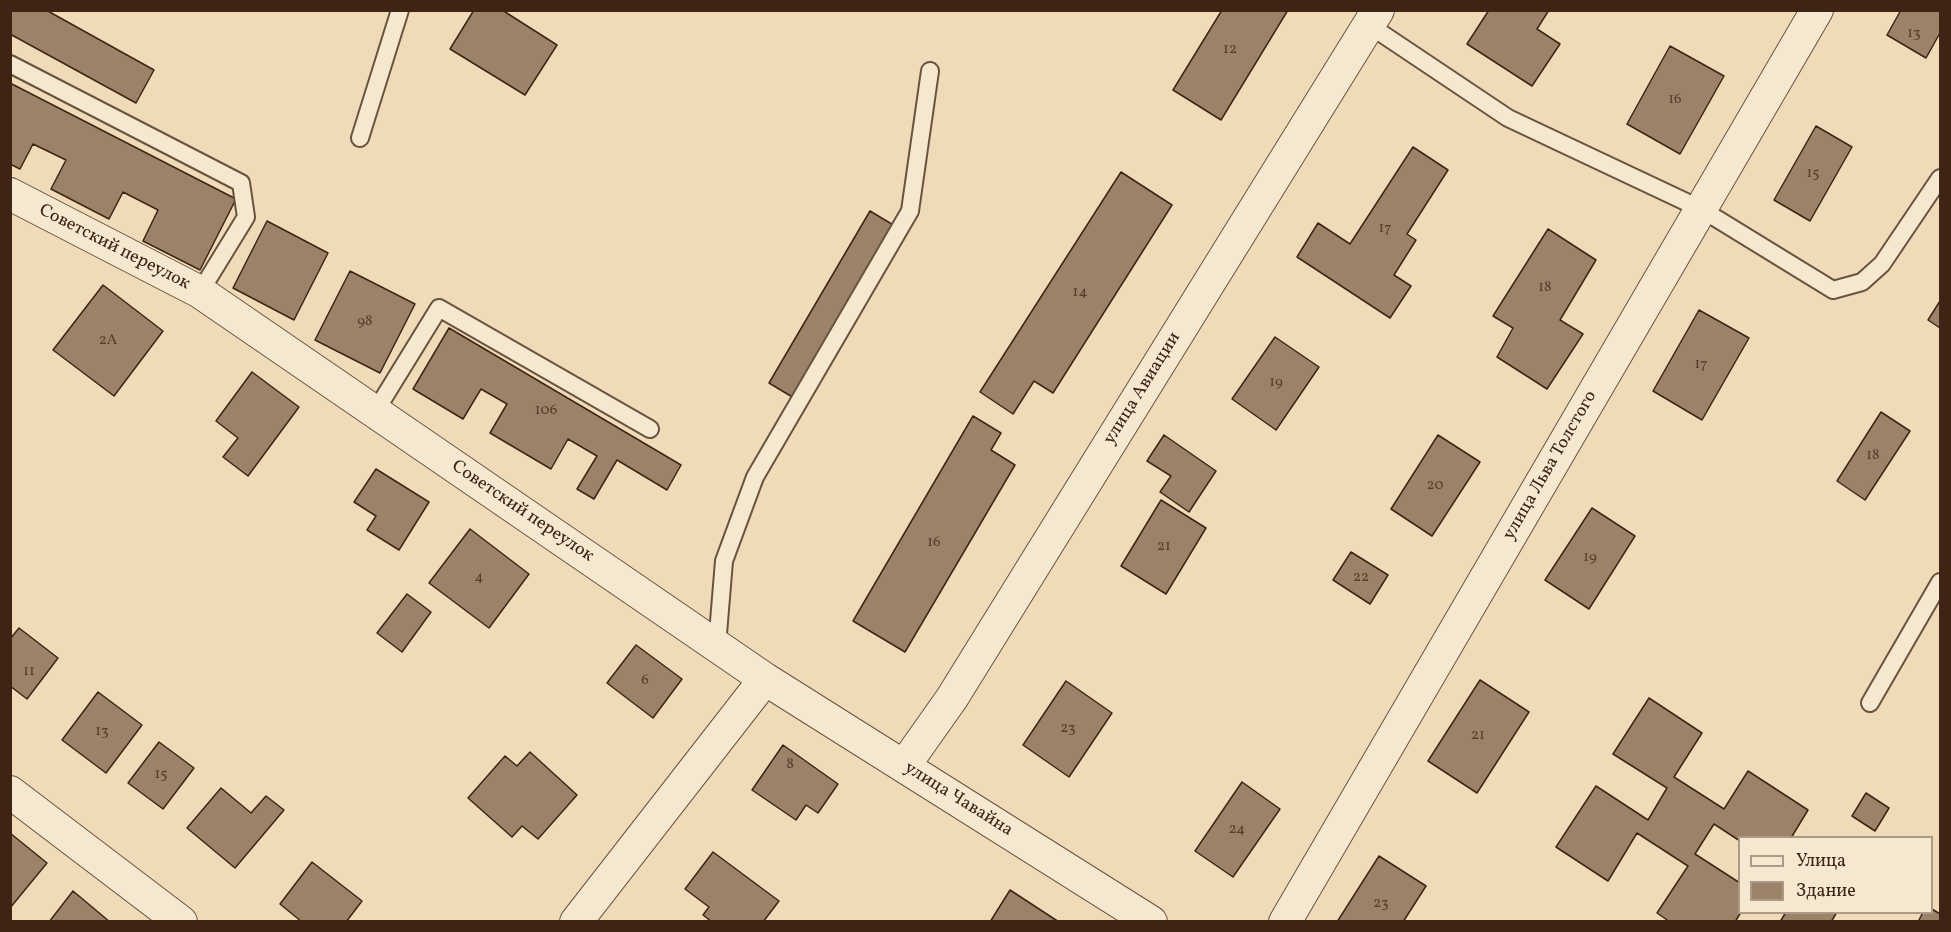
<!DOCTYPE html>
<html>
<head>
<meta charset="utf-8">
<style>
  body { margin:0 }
  #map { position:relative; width:1951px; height:932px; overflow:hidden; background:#efdbb8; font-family:Vollkorn,serif }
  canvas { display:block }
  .frame { position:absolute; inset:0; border:12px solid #3f2415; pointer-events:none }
  .legend { position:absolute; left:1738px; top:836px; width:195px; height:78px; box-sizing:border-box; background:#f5e8d1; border:2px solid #ac9a86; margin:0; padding:8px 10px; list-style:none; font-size:18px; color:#3f2415 }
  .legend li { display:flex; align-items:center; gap:12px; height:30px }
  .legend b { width:30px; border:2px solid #ac9a86 }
</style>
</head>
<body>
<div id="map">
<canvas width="1951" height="932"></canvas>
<div class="frame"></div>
<ul class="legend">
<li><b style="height:8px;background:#f5e8d1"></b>Улица</li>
<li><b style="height:16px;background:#9b836a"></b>Здание</li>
</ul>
</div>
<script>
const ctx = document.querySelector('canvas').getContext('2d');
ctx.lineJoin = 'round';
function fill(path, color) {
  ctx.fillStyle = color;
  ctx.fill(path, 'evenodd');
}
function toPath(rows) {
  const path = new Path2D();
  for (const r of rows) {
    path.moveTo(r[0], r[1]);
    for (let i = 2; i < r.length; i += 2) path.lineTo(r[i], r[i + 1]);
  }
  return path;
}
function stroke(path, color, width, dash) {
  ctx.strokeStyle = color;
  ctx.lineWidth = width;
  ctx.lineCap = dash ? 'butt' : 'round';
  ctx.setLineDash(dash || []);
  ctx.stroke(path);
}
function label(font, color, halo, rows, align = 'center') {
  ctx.font = font + ' Vollkorn,serif';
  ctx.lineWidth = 6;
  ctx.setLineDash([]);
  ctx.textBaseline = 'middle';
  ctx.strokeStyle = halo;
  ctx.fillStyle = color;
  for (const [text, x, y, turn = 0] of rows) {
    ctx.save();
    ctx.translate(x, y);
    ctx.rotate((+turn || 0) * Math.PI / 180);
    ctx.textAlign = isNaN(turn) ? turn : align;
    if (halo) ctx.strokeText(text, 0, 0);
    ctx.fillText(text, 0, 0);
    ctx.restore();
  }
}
const building = toPath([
  [10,10,46,10,154,70,136,103,10,34,10,10],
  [474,10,502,10,557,45,525,95,450,49,474,10],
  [1222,10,1288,10,1221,120,1173,90,1222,10],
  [1489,10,1549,10,1537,29,1560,44,1532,86,1467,44,1489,10],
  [1901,10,1940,10,1940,33,1926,58,1887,35,1901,10],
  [1670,46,1724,76,1680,154,1627,124,1670,46],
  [10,83,236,199,200,270,143,241,158,210,123,192,109,219,51,189,66,160,33,144,20,169,10,164,10,83],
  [1816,126,1852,147,1810,221,1774,200,1816,126],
  [1413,147,1448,170,1407,234,1416,240,1394,275,1411,286,1390,318,1297,257,1318,223,1350,244,1413,147],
  [1121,172,1172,205,1053,393,1034,381,1013,414,980,392,1121,172],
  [870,211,895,226,794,398,769,383,870,211],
  [267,221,328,253,294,320,233,288,267,221],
  [1548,229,1596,260,1560,320,1583,334,1547,389,1497,357,1513,328,1493,316,1548,229],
  [350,271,415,304,380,373,315,340,350,271],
  [103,285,163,331,114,396,53,350,103,285],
  [1940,301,1940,328,1928,320,1940,301],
  [1699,310,1749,338,1702,420,1653,391,1699,310],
  [449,328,681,465,667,490,617,460,594,499,577,489,597,456,568,439,551,469,490,433,507,404,481,389,463,419,413,389,449,328],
  [1275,337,1319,367,1276,430,1232,399,1275,337],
  [252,372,299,407,248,476,223,457,238,438,216,421,252,372],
  [1881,412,1910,431,1865,500,1837,481,1881,412],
  [973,416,1001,433,991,450,1015,465,905,652,853,621,973,416],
  [1164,435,1216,471,1189,512,1160,492,1171,476,1147,461,1164,435],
  [1438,435,1480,462,1432,536,1391,509,1438,435],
  [376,469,429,502,399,550,367,530,376,516,354,502,376,469],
  [1161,500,1206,528,1166,594,1121,566,1161,500],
  [1592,508,1635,536,1589,609,1545,580,1592,508],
  [470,529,529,574,489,628,429,583,470,529],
  [1351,552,1388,575,1370,604,1333,580,1351,552],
  [407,594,431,612,402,652,377,633,407,594],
  [19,628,58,658,27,699,10,686,10,639,19,628],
  [636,645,682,679,653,718,607,683,636,645],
  [1480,680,1529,712,1477,793,1428,761,1480,680],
  [1066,681,1112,713,1069,777,1023,745,1066,681],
  [98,692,142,725,106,773,62,740,98,692],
  [1649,698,1702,733,1674,777,1724,809,1748,771,1808,810,1791,838,1740,838,1740,841,1714,824,1695,854,1740,883,1740,912,1741,912,1735,922,1670,922,1657,913,1688,866,1637,833,1608,881,1556,847,1596,786,1648,820,1667,788,1613,754,1649,698],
  [159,742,194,768,163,809,128,783,159,742],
  [783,745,838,784,818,813,806,805,796,820,752,790,783,745],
  [530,752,577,795,538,839,522,826,512,837,468,798,505,756,517,766,530,752],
  [1242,782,1280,809,1233,877,1195,851,1242,782],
  [221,788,251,813,266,796,284,810,235,868,187,828,221,788],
  [1866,793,1889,808,1875,831,1852,816,1866,793],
  [10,833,47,863,10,908,10,833],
  [713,852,779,901,763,922,712,922,703,915,709,907,685,889,713,852],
  [1379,856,1426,886,1403,922,1337,922,1379,856],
  [312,862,362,901,346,922,302,922,280,904,312,862],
  [1010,890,1059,922,990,922,1010,890],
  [73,891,110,922,49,922,73,891],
  [1932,909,1940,914,1940,922,1918,922,1923,912,1932,912,1932,909],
  [1786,912,1837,912,1831,922,1780,922,1786,912]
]);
fill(building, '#9b836a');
stroke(building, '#3f2415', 1.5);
const service = toPath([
  [1369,25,1508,118,1701,209,1833,290,1862,282,1882,264,1940,178],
  [10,64,241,183,246,217,200,292],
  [360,138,400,10],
  [375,412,439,308,650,429],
  [717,646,724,561,755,477,910,211,930,71],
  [1870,703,1940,582]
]);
const minor = toPath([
  [10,194,200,292,765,679,1151,922],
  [904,766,952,698,1378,10],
  [10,792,181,922],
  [576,922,765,679],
  [1285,922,1817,10]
]);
stroke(service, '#6b523e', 20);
stroke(minor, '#6b523e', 34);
stroke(service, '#f5e8d1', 16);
stroke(minor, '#f5e8d1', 32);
label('15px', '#563c2a', null, [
  ["13",1914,34],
  ["12",1230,50],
  ["16",1675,100],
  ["15",1813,174],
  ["17",1385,229],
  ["18",1545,288],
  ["14",1080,293],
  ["98",365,322],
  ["2А",108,341],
  ["17",1701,365],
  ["19",1276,383],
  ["106",546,411],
  ["18",1873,456],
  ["20",1435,486],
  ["16",934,543],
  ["21",1164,547],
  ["19",1590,558],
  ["4",479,578],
  ["22",1361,578],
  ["11",29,672],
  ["6",645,681],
  ["23",1068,729],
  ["13",102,732],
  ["21",1478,736],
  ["8",790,765],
  ["15",161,775],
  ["24",1237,830],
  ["23",1381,904]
]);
label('18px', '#3f2415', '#f5e8d1', [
  ["Советский переулок",114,248,27],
  ["улица Авиации",1143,389,-58],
  ["улица Льва Толстого",1551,466,-60],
  ["Советский переулок",522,512,34],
  ["улица Чавайна",958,800,32]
]);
</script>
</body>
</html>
